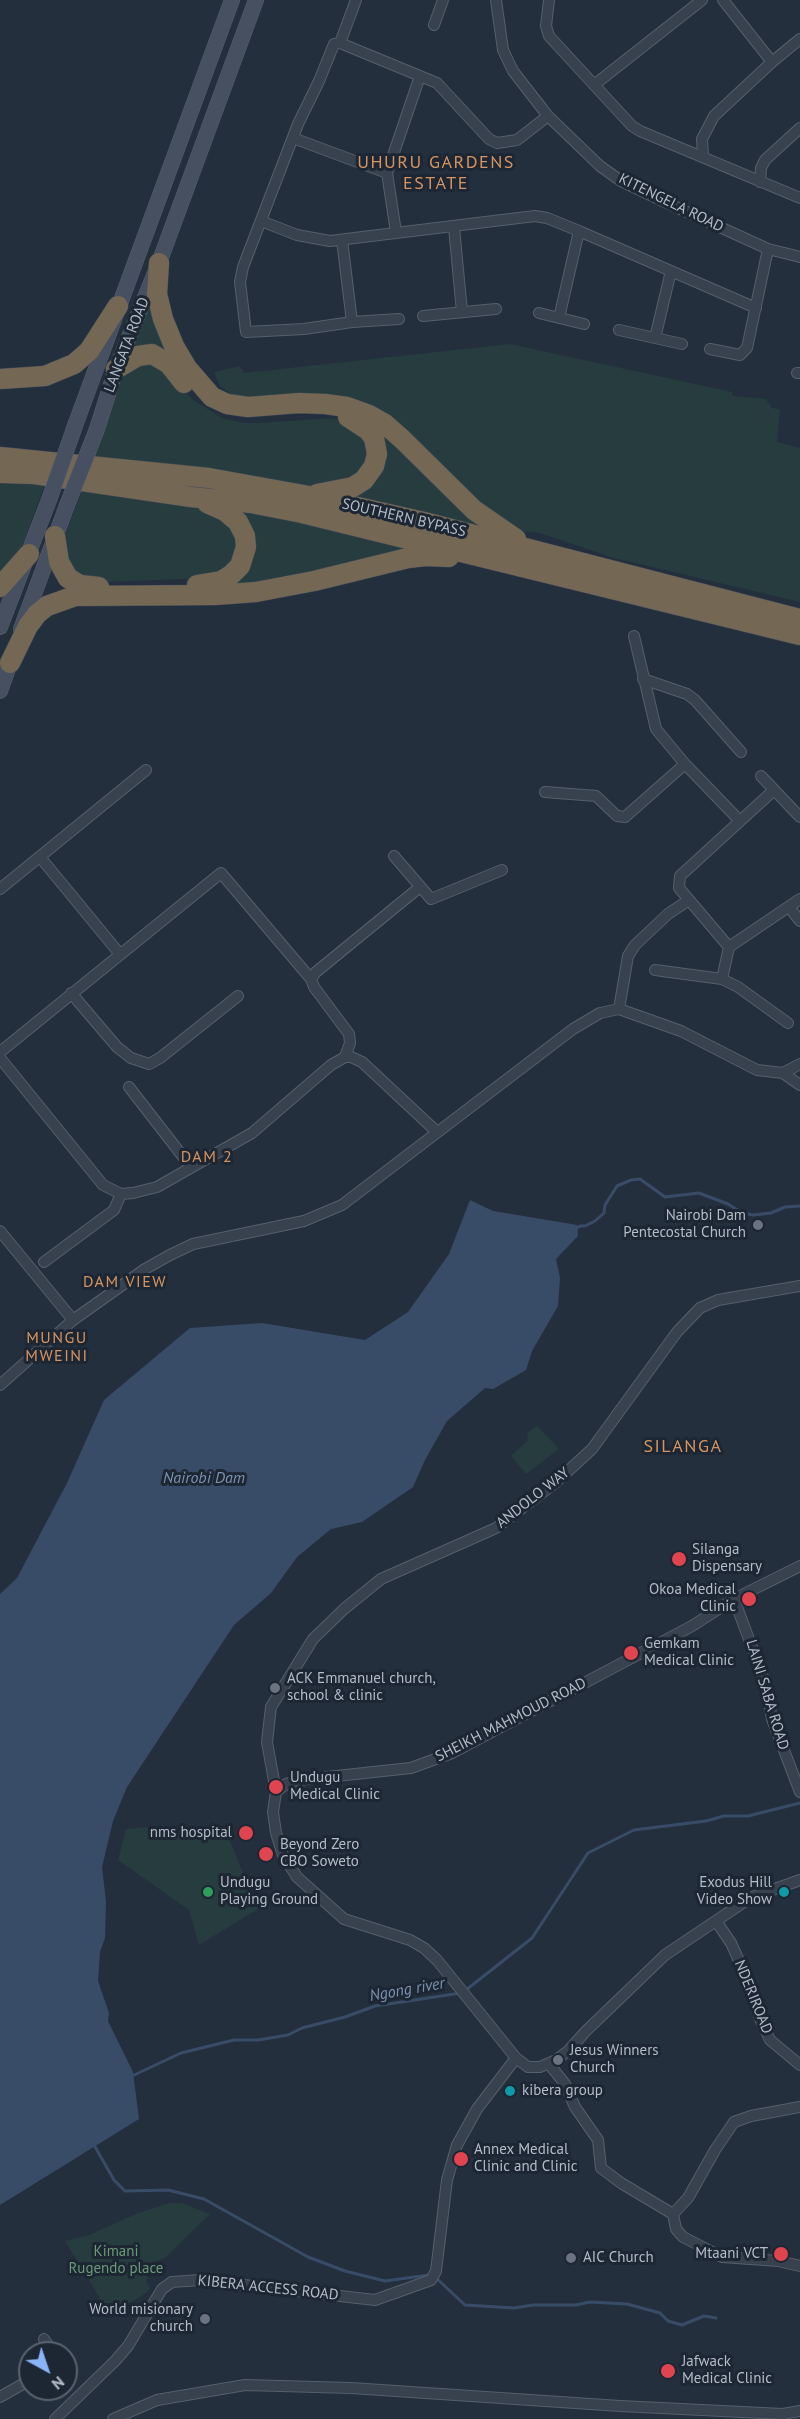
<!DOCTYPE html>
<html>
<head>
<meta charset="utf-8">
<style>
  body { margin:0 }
  #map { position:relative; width:800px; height:2419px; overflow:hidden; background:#242f3e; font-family:"PT Sans",sans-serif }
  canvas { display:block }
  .north { position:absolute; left:18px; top:2341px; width:60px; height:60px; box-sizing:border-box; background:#1d2633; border:2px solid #59626f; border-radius:50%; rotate:140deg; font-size:16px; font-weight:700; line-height:24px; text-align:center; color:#b4bcc9 }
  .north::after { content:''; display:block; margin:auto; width:21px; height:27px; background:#8ab4f8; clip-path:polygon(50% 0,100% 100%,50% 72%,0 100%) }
</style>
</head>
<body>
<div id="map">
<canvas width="800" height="2419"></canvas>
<div class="north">N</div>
</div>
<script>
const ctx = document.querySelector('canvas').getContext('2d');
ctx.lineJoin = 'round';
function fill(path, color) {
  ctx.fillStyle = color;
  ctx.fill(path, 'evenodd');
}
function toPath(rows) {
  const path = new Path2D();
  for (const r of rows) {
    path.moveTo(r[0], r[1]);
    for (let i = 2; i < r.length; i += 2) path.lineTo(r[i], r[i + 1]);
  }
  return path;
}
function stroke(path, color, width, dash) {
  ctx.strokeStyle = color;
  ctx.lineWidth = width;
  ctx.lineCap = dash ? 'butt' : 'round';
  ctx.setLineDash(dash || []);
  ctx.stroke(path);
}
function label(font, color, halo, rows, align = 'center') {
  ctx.font = font + ' "PT Sans",sans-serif';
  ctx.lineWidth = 6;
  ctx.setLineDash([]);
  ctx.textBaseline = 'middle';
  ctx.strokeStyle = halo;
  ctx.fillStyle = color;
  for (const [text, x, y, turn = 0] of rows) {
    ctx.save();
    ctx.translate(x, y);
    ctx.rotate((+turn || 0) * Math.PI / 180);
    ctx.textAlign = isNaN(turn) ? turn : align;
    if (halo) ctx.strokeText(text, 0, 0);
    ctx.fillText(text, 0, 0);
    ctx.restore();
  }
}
fill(toPath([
  [153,284,179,363,127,357],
  [510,344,732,392,733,396,766,399,772,408,780,409,777,442,800,448,800,602,614,558,540,533,520,531,484,507,380,414,235,397,220,386,214,372,240,366,244,373],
  [159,363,192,399,222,418,243,423,259,423,333,418,352,425,365,436,372,453,355,481,310,489,91,460,119,375,130,366],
  [367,421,493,530,339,494,374,480],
  [0,483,45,484,21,550,0,578],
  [83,488,204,508,228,521,237,534,238,556,227,570,209,578,105,582,80,578,69,565,62,543],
  [224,506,423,547,227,591,250,558],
  [537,1426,559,1449,526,1474,511,1456,528,1440,527,1433],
  [147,1827,195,1832,230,1841,258,1909,199,1945,189,1910,118,1860,126,1829],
  [169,2203,182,2203,210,2214,165,2258,153,2262,146,2281,150,2288,146,2293,110,2315,65,2241,89,2235,138,2213]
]), '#263c3f');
fill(toPath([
  [470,1200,493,1211,577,1225,578,1236,556,1259,560,1278,558,1306,532,1351,526,1370,493,1389,485,1388,447,1421,425,1460,413,1487,362,1522,331,1529,297,1557,271,1593,234,1625,127,1787,113,1821,102,1867,106,1902,105,1938,100,1952,98,1981,109,2013,108,2021,133,2072,139,2119,0,2205,0,1594,17,1578,67,1483,104,1400,190,1328,262,1323,365,1340,408,1312,449,1254]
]), '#394c67');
stroke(toPath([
  [574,1230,580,1226,585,1226,595,1221,604,1213,605,1205,617,1186,631,1180,640,1179,665,1197,699,1193,728,1204,742,1213,753,1215,771,1213,785,1207,800,1206],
  [466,1990,532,1938,588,1853,634,1830,706,1821,724,1816,748,1816,800,1803],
  [132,2076,181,2053,234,2040,258,2040,288,2035,302,2028,345,2017,375,2006,461,1993],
  [94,2145,114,2180,125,2191,168,2190,204,2199,308,2257,345,2271,385,2281,429,2275],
  [435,2277,465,2305,514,2308,533,2305,576,2305,590,2302,627,2304,660,2313,668,2321,682,2325,704,2316,716,2318]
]), '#394c67', 3);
const street = toPath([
  [496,0,503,50,513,71,548,116,600,166,621,181,665,202,768,249,800,257],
  [549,0,546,26,549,36,632,126,640,131,800,198],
  [723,0,772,62],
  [434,25,443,0],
  [340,43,356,0],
  [594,85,702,0],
  [293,138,387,173],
  [703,157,702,139,714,116,772,62,800,39],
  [760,182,761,168,765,160,800,128],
  [261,221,297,235,330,241,535,216,547,218,579,231,756,308],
  [454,227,462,312],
  [396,232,387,173,420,76],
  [342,240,352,322],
  [539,313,584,324],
  [423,316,496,309],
  [559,318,579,231],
  [399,319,352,322,304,329,246,332,240,282,243,267,298,124,319,81,334,44,340,43,437,83,489,139,497,143,517,140,548,116],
  [619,330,682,344],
  [655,338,671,271],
  [710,349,740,355,747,348,768,249],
  [797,373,800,373],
  [634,636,656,729,685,764,740,821],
  [643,679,687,694,695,700,741,752],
  [761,776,800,817],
  [774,790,680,876,679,888,729,947,800,899],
  [545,792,596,796,617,816,625,817,685,764],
  [394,856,431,899,502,870],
  [40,857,119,953],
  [0,889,146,770],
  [789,907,800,921],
  [655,970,722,979,738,987,788,1023],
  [722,979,729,947],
  [71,993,117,1047,131,1058,149,1064,160,1058,238,996],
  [619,1009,628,956,635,945,668,914,689,900],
  [0,1052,221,873,311,979],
  [345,1057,350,1043,349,1034,314,987,311,979,316,972,420,887],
  [0,1058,103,1185,121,1194,133,1193,157,1187,252,1133,331,1065,345,1057,351,1057,362,1062,437,1132],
  [783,1073,800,1064],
  [129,1087,191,1167],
  [0,1231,73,1320],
  [44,1262,114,1210,121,1194],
  [0,1385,73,1320,145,1269,170,1255,193,1244,304,1221,342,1205,573,1029,600,1013,619,1009,681,1031,757,1070,783,1073,800,1085],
  [734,1599,766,1685,772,1719,800,1792],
  [276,1792,267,1742,271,1707,313,1639,344,1609,381,1579,496,1528,555,1483,592,1449,677,1332,700,1308,718,1300,800,1286],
  [716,1921,731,1943,745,1974,761,2021,770,2040,800,2065],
  [516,2058,528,2067,540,2067,556,2060,568,2051,586,2031,665,1955,750,1898,800,1880],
  [549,2064,565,2084,575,2107,598,2140,601,2168,621,2183,673,2214,676,2229,683,2237,722,2257,778,2261,800,2266],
  [673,2214,688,2198,715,2150,734,2122,751,2116,800,2107],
  [44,2339,53,2353],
  [0,2397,30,2380],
  [55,2419,115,2361,128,2346,162,2289,172,2282,200,2280,375,2300,431,2280,436,2271,447,2180,457,2145,477,2109,516,2058,437,1960,424,1948,410,1940,344,1919,297,1877,283,1855,276,1833,273,1812,276,1792,286,1784,299,1780,411,1768,452,1753,692,1626,734,1599,800,1566],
  [113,2419,157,2400,245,2385,351,2388,620,2406,783,2414,800,2411]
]);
const secondary = toPath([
  [76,423,232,0],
  [97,429,116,369,159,263,256,0],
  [0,627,49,500],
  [21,629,66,508],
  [0,691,14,652]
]);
const highway = toPath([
  [159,263,157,294,163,319,174,346,187,368,212,397,227,404,248,407,299,403,325,404,347,407,369,415,385,424,402,439,474,510,516,539],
  [116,369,138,356,152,354,169,364,184,383],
  [0,379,45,376,74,364,89,351,118,306],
  [0,457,209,478,309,496,424,522,800,619],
  [0,473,34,474,191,497,251,503,302,513,800,635],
  [317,494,353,487,364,480,374,466,377,454,374,438,368,430,348,417],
  [55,536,59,562,68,578,80,585,99,587],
  [197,585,221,581,231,575,240,566,246,547,245,536,238,522,225,511,207,503],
  [0,587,29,554],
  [10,663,28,626,37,614,47,606,75,596,215,595,256,592,314,581,408,558,426,556,449,557]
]);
stroke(street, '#565f6c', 12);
stroke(secondary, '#565f6c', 16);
stroke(highway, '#434c59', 21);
stroke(street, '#38414e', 10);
stroke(secondary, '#465061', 15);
stroke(highway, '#746855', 20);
const secondaryBridge = toPath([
  [49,500,76,423],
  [66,508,97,429]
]);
stroke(secondaryBridge, '#565f6c', 16, []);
stroke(secondaryBridge, '#465061', 15);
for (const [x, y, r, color] of [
  [758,1225,6,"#6b7280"],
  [679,1559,8,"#e0444e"],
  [749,1599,8,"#e0444e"],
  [631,1653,8,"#e0444e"],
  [275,1688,6,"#6b7280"],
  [276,1787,8,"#e0444e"],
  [246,1833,8,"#e0444e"],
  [266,1854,8,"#e0444e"],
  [208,1892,6,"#2e9e5b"],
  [784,1892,6,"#0f9aa8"],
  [558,2060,6,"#6b7280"],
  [510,2091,6,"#0f9aa8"],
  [461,2159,8,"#e0444e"],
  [781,2254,8,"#e0444e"],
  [571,2258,6,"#6b7280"],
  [205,2319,6,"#6b7280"],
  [668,2371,8,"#e0444e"]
]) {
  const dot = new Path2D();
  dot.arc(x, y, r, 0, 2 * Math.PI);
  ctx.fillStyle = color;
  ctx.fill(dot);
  stroke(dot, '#1d2633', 2);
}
label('15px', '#b4bcc9', '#1d2633', [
  ["KITENGELA ROAD",671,203,26],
  ["LANGATA ROAD",127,345,-69],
  ["SOUTHERN BYPASS",404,518,13],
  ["ANDOLO WAY",533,1498,-38],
  ["LAINI SABA ROAD",767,1695,73],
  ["SHEIKH MAHMOUD ROAD",511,1720,-27],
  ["NDERIROAD",753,1997,68],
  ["KIBERA ACCESS ROAD",268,2288,6]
]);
label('15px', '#b4bcc9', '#1d2633', [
  ["Nairobi Dam",746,1216,"right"],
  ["Pentecostal Church",746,1233,"right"],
  ["Silanga",692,1550],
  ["Dispensary",692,1567],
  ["Okoa Medical",736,1590,"right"],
  ["Clinic",736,1607,"right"],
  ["Gemkam",644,1644],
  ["Medical Clinic",644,1661],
  ["ACK Emmanuel church,",287,1679],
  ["school & clinic",287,1696],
  ["Undugu",290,1778],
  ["Medical Clinic",290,1795],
  ["nms hospital",232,1833,"right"],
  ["Beyond Zero",280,1845],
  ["CBO Soweto",280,1862],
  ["Undugu",220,1883],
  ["Playing Ground",220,1900],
  ["Exodus Hill",772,1883,"right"],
  ["Video Show",772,1900,"right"],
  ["Jesus Winners",570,2051],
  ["Church",570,2068],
  ["kibera group",522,2091],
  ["Annex Medical",474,2150],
  ["Clinic and Clinic",474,2167],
  ["Mtaani VCT",768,2254,"right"],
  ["AIC Church",583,2258],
  ["World misionary",193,2310,"right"],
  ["church",193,2327,"right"],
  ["Jafwack",682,2362],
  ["Medical Clinic",682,2379]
], 'left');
label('15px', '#6b9a76', '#1d2633', [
  ["Kimani",116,2252],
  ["Rugendo place",116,2269]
]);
ctx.letterSpacing = '1.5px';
label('16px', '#d59563', '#1d2633', [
  ["DAM 2",207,1157],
  ["DAM VIEW",125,1282],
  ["MUNGU",57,1338],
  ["MWEINI",57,1356]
]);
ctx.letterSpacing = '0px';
label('italic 16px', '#7c92b1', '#1d2633', [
  ["Nairobi Dam",204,1478],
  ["Ngong river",407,1990,-10]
]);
ctx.letterSpacing = '1.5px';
label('18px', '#d59563', '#1d2633', [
  ["UHURU GARDENS",436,163],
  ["ESTATE",436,184],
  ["SILANGA",683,1447]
]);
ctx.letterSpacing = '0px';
</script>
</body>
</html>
